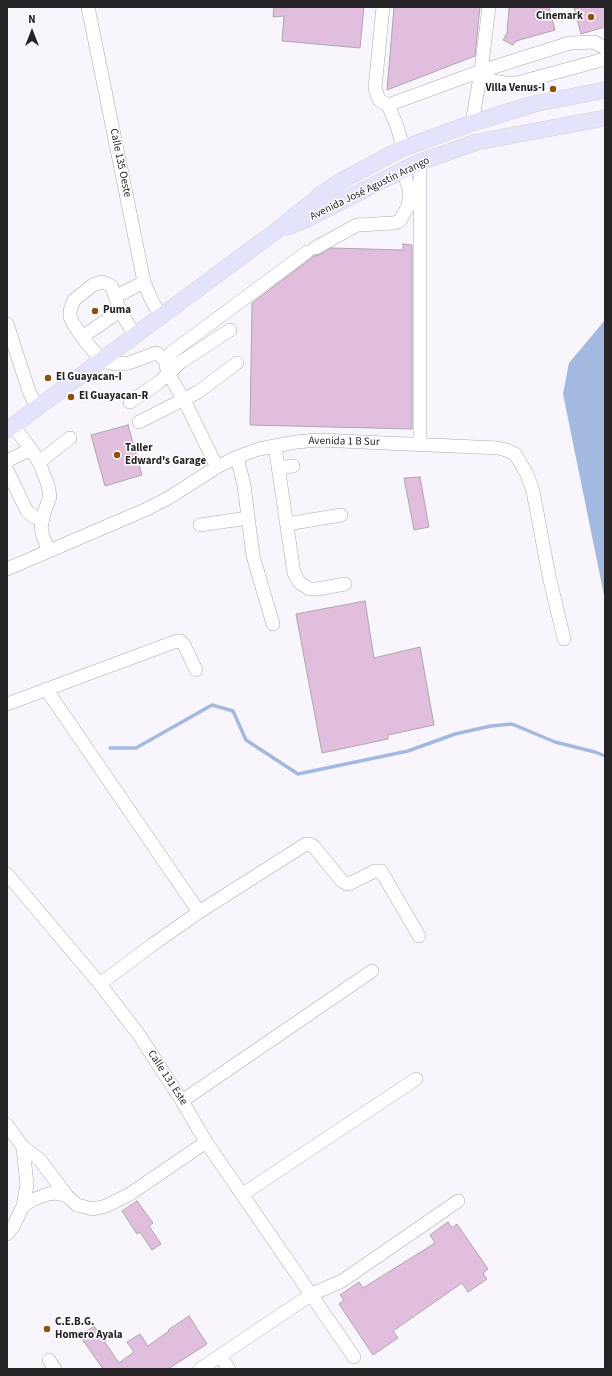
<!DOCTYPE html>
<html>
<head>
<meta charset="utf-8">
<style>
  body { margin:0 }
  #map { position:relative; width:612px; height:1376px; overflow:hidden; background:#f9f5fc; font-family:"Source Sans 3",sans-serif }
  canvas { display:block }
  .frame { position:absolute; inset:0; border:8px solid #252326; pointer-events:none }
  .north { position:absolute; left:12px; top:12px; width:40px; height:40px; -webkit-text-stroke:3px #fff; paint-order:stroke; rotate:0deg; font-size:11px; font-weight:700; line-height:16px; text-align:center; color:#252326 }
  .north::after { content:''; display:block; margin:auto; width:14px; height:18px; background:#252326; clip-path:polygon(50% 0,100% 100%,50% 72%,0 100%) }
</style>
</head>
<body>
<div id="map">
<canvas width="612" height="1376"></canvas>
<div class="frame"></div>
<div class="north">N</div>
</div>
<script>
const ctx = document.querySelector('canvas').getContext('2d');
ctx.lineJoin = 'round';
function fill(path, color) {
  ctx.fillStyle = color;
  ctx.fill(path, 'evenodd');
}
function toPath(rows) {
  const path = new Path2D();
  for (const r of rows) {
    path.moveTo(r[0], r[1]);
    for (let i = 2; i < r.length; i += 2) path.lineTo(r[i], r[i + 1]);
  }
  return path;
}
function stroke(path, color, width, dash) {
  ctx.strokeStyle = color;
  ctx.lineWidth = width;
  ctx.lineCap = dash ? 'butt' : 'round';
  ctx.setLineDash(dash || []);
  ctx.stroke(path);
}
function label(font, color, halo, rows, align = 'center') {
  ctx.font = font + ' "Source Sans 3",sans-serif';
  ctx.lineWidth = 3;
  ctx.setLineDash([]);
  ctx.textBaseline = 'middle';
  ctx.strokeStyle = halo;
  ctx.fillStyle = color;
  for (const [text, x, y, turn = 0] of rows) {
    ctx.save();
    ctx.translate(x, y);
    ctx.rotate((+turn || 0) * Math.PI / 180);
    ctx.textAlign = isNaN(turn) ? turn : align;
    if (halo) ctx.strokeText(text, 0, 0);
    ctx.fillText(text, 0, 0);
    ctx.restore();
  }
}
fill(toPath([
  [605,320,605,409,604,414,605,417,605,600,563,394,569,363]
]), '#a4b9df');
stroke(toPath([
  [110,748,136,748,212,705,233,711,246,740,298,774,408,751,455,734,491,726,512,724,555,742,595,752,605,756]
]), '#a4b9df', 3.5);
const building = toPath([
  [274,7,364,7,360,48,282,41,284,16,273,17,274,7],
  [394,7,480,7,475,56,387,90,394,7],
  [513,7,549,7,555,30,516,41,513,45,503,40,507,33,509,8,513,7],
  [574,7,605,7,605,27,581,34,574,7],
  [403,244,412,245,412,429,250,425,252,303,314,256,319,255,331,248,403,250,403,244],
  [128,425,142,475,105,486,91,435,128,425],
  [420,477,429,527,414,530,404,478,420,477],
  [365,601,374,658,420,647,434,725,388,735,388,739,322,753,296,614,365,601],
  [137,1201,153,1223,149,1226,161,1244,152,1250,140,1232,137,1234,122,1211,137,1201],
  [448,1222,452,1228,457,1224,488,1269,483,1273,487,1279,468,1292,462,1283,393,1331,398,1338,373,1355,339,1304,344,1300,340,1295,359,1282,363,1288,435,1243,430,1235,448,1222],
  [189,1316,207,1344,168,1369,103,1369,80,1336,94,1326,119,1363,134,1352,127,1342,140,1334,148,1346,169,1331,168,1330,189,1316]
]);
fill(building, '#e2bede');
stroke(building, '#ada6ac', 1);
const minor = toPath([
  [88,7,144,282,151,299,160,315],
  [383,7,375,88,379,100,388,105,397,126,401,140,401,149],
  [481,71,493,81,505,83,517,83,605,59],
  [388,105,481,71,570,43,594,42,605,48],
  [472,123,481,71,489,7],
  [420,162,420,445],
  [315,248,357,225,394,223,400,221,408,206,410,192,403,170],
  [115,297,144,282],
  [7,324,29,391,37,408],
  [135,335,120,311,112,287,108,284,101,282,93,285,74,300,70,311,70,317,73,323,82,337,101,360,106,362,117,364,129,363,156,353,160,355,166,362],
  [82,337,120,311],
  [130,402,158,383,181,362,230,330],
  [139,422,198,392,237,363],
  [13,426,31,449,39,462,48,485,50,497,44,513,41,528,43,536,48,551],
  [275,446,294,573,299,582,309,589,317,589,345,584],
  [237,457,244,485,253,556,273,624],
  [7,461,31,449],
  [39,462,70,438],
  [217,467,184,400,168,373,166,366,168,357,172,352,307,252],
  [278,468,293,466],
  [7,470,27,511,34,517,42,520],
  [287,524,341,515],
  [200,525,248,518],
  [7,569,147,509,170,497,217,467,237,457,259,449,296,442,318,440,498,448,506,450,515,454,527,474,533,491,549,576,564,639],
  [46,689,199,912],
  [7,704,177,641,180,641,184,645,196,670],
  [7,874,100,984,139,1035,182,1101,206,1142,354,1357],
  [100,984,152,945,199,912,306,844,312,845,314,847,342,881,347,884,353,882,375,871,381,871,419,936],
  [182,1101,372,971],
  [7,1125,23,1147,27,1185,23,1206,13,1227,7,1234],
  [23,1147,40,1160,67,1196,77,1205,93,1209,106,1206,130,1194,206,1142],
  [243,1194,416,1079],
  [23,1206,32,1200,48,1194,56,1193,67,1196],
  [220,1356,229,1369],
  [49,1360,55,1369],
  [200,1369,312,1294,342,1281,458,1201]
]);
const major = toPath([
  [287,227,307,219,403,170,420,162,477,142,605,118],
  [7,430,276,231,323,193,341,181,401,149,472,123,534,104,605,90]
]);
stroke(minor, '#aca9b0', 14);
stroke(major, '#d3d3d4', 17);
stroke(minor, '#fff', 13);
stroke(major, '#e3e3fb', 16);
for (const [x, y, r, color] of [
  [591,17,4,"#8c500f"],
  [553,89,4,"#8c500f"],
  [95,311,4,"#8c500f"],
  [48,378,4,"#8c500f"],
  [71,397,4,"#8c500f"],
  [117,455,4,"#8c500f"],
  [47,1329,4,"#8c500f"]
]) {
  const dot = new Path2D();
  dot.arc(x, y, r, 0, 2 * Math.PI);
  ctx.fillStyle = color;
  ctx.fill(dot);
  stroke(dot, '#fff', 1.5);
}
label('bold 11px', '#252326', '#fff', [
  ["Cinemark",583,17,"right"],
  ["Villa Venus-I",545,89,"right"],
  ["Puma",103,311],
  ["El Guayacan-I",56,378],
  ["El Guayacan-R",79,397],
  ["Taller",125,449],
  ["Edward's Garage",125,462],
  ["C.E.B.G.",55,1323],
  ["Homero Ayala",55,1336]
], 'left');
label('11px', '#252326', '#fff', [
  ["Calle 135 Oeste",120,163,78],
  ["Avenida José Agustín Arango",370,189,-26],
  ["Avenida 1 B Sur",344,442,1],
  ["Calle 131 Este",167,1078,57]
]);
</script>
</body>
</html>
